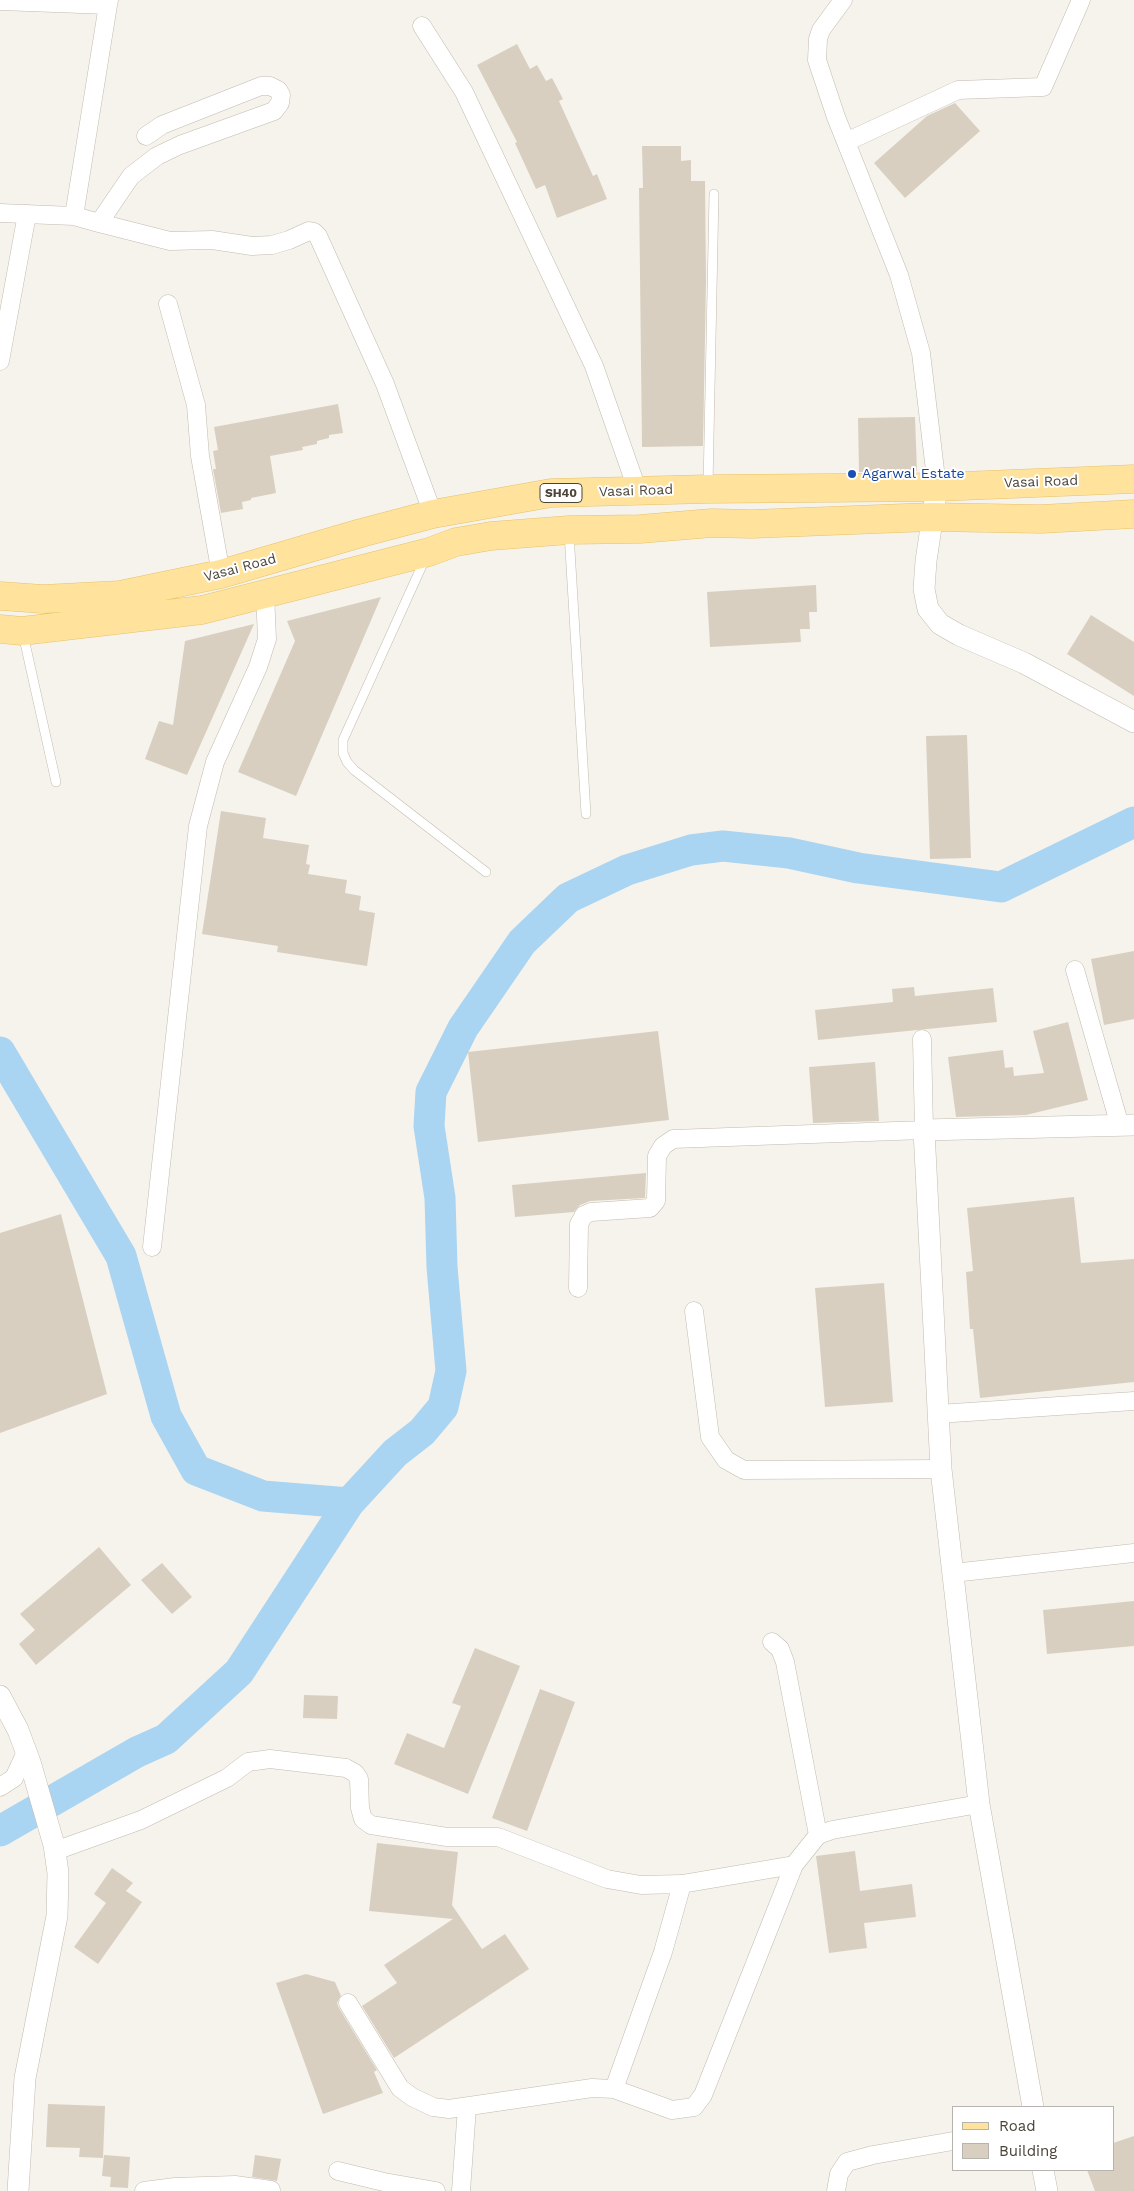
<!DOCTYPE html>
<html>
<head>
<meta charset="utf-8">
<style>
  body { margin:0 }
  #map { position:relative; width:1134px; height:2191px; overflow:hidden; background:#f6f3ec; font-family:"Work Sans",sans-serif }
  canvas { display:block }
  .legend { position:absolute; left:952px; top:2106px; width:162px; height:65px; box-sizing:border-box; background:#fff; border:1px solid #b7b4b0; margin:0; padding:6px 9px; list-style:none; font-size:15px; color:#4b4439 }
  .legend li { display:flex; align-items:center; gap:10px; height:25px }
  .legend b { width:25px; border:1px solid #b7b4b0 }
</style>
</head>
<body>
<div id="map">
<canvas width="1134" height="2191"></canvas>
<ul class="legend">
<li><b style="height:6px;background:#ffe39c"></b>Road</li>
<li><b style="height:14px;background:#d8cfc1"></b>Building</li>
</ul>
</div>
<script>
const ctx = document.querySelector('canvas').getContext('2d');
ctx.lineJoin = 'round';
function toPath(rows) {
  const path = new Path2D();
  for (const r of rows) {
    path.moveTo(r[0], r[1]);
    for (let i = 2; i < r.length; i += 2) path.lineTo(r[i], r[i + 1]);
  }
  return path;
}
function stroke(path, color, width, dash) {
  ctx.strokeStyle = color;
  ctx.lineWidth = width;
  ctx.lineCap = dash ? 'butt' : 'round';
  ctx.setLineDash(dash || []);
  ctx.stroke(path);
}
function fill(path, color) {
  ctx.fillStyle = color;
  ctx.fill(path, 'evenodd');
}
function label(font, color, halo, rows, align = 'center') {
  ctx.font = font + ' "Work Sans",sans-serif';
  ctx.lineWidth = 4;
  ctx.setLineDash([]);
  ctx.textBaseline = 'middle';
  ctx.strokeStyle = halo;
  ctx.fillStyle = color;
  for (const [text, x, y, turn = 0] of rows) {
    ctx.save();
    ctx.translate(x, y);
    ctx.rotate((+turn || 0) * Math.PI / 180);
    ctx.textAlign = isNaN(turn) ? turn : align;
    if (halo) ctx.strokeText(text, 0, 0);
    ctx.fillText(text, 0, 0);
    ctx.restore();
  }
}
stroke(toPath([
  [0,1052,121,1256,166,1416,196,1470,263,1496,349,1503],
  [0,1831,137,1752,166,1739,239,1672,349,1503,395,1453,422,1432,443,1407,451,1371,442,1267,440,1198,429,1126,431,1092,463,1028,522,942,568,898,627,870,691,850,723,846,789,853,858,868,1001,887,1134,822]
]), '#a9d4f2', 31);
fill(toPath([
  [517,44,530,69,537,65,546,81,552,78,563,99,559,101,593,176,597,174,607,199,557,218,545,185,536,189,515,143,517,142,477,65],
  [955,103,980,131,905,198,874,163,927,116],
  [642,146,681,146,681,161,691,160,691,181,705,181,706,281,703,446,642,447,639,188,643,188],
  [338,404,343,433,329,435,329,438,317,441,317,444,302,447,303,450,270,456,276,493,251,498,251,500,242,502,243,509,221,513,213,469,216,469,213,451,218,450,214,427],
  [915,417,917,471,859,472,858,418],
  [816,585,817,612,809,612,810,629,800,629,801,642,710,647,707,592],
  [381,597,296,796,238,772,295,641,287,621],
  [1091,615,1134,642,1134,696,1067,654],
  [254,624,187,775,145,759,159,721,173,725,185,641],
  [967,735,971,858,930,859,926,736],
  [221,811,266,818,263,838,309,845,306,864,310,865,308,874,347,880,345,893,361,896,359,910,375,913,367,966,277,952,278,946,202,934],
  [1134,951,1134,1019,1104,1025,1091,959],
  [914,987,915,996,993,988,997,1022,818,1040,815,1010,893,1002,892,989],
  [1068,1022,1088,1100,1026,1115,956,1117,948,1057,1003,1050,1005,1068,1013,1067,1014,1076,1044,1073,1033,1031],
  [658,1031,669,1120,478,1142,468,1052],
  [875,1062,879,1121,813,1123,809,1067],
  [646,1173,645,1198,590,1201,580,1205,574,1212,515,1217,512,1185],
  [1074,1197,1081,1263,1134,1259,1134,1382,980,1398,973,1329,970,1329,966,1272,973,1271,967,1208],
  [61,1214,107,1394,0,1433,0,1233],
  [884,1283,893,1402,825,1407,815,1288],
  [99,1547,131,1585,36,1665,19,1644,35,1630,20,1614],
  [162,1563,192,1597,172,1614,141,1580],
  [1134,1601,1134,1646,1047,1654,1043,1610],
  [475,1648,520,1666,468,1794,394,1764,407,1733,444,1748,461,1706,452,1703],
  [540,1689,575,1702,527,1831,492,1818],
  [304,1695,338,1696,337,1719,303,1718],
  [377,1843,458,1852,452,1905,482,1949,505,1934,529,1969,394,2058,362,2006,397,1983,384,1965,453,1919,369,1911],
  [855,1851,860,1891,912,1884,916,1917,864,1923,867,1948,829,1953,816,1856],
  [112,1868,133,1883,126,1891,142,1902,98,1964,74,1947,106,1903,94,1894],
  [306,1974,335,1982,341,1996,337,2003,339,2008,377,2070,374,2072,383,2093,323,2114,276,1983],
  [48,2104,105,2106,103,2158,79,2157,80,2148,46,2147],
  [1134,2136,1134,2191,1095,2191,1087,2170,1113,2170,1113,2143],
  [104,2155,130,2157,128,2188,110,2187,111,2177,102,2176],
  [255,2155,281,2159,277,2181,252,2177]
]), '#d8cfc1');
const service = toPath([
  [708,486,714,194],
  [569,533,586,814],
  [425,559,343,740,343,753,347,762,354,770,486,872],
  [23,634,56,782]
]);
const minor = toPath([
  [843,0,821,30,818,39,817,60,836,117,899,275,921,353,937,487],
  [0,1,108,5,109,0],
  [422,26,464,92,594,366,638,492],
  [846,142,958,90,1043,87,1081,0],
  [0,213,74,216,99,223,131,176,157,156,180,145,274,111,280,103,281,95,278,90,270,86,261,86,162,125,146,136],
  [74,216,108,5],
  [99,223,170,241,212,240,252,246,272,245,289,240,309,231,314,232,318,236,385,384,433,514],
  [168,304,196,405,200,456,221,574],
  [0,361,27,214],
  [1075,970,1120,1126],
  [152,1247,198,826,215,762,258,667,267,639,265,593],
  [578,1288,579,1224,584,1215,591,1212,650,1208,656,1201,657,1156,663,1146,673,1139,924,1130,922,1039],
  [694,1311,710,1437,726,1460,744,1470,941,1469],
  [938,1414,1134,1401],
  [953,1573,1134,1553],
  [772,1642,780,1649,785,1662,818,1835],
  [0,1787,14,1778,26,1752],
  [55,1851,141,1820,227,1778,248,1762,270,1759,346,1768,355,1773,359,1779,360,1808,363,1819,371,1825,447,1837,498,1837,607,1879,641,1885,682,1884,794,1865],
  [348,2003,400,2088,412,2097,433,2107,449,2109,592,2088,614,2089,672,2110,694,2107,703,2095,794,1865,818,1835,832,1830,979,1804],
  [614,2089,663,1952,682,1884],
  [338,2171,384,2182,436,2191],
  [144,2191,175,2187,235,2185,271,2190],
  [461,2191,467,2107],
  [836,2191,839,2174,847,2162,873,2155,953,2141]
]);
const tertiary = toPath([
  [937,487,926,561,924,589,928,609,940,624,959,635,1024,663,1134,722],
  [0,1696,18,1730,30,1762,54,1845,58,1873,57,1916,25,2078,18,2191],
  [1033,2107,979,1804,941,1469,924,1130,1134,1125],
  [1043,2170,1047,2191]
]);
const primary = toPath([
  [0,596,43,599,120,595,221,574,361,533,433,514,551,493,708,489,937,487,1134,479],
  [0,629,22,631,202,610,429,552,456,542,491,536,569,530,640,529,712,523,752,524,931,517,1041,519,1134,514]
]);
stroke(service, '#c2bbae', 10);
stroke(minor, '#c2bbae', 19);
stroke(tertiary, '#c2bbae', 22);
stroke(primary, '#e6c16a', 29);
stroke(service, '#fff', 9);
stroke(minor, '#fff', 18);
stroke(tertiary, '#fff', 21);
stroke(primary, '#ffe39c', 28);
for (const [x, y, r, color] of [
  [852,474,5,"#1a4fb4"]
]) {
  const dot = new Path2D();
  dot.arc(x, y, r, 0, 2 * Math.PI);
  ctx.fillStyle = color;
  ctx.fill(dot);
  stroke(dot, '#fff', 2);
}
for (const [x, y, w] of [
  [561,493,42]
]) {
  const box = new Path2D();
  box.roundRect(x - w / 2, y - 9.5, w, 19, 4);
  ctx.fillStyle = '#fff';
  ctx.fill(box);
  stroke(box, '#4b4439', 1);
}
label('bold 12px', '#4b4439', null, [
  ["SH40",561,493]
]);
label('14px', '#164399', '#fff', [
  ["Agarwal Estate",862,474]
], 'left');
label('14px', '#4b4439', '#fff', [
  ["Vasai Road",1041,482,-2],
  ["Vasai Road",636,491,-2],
  ["Vasai Road",240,568,-15]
]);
</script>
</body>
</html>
